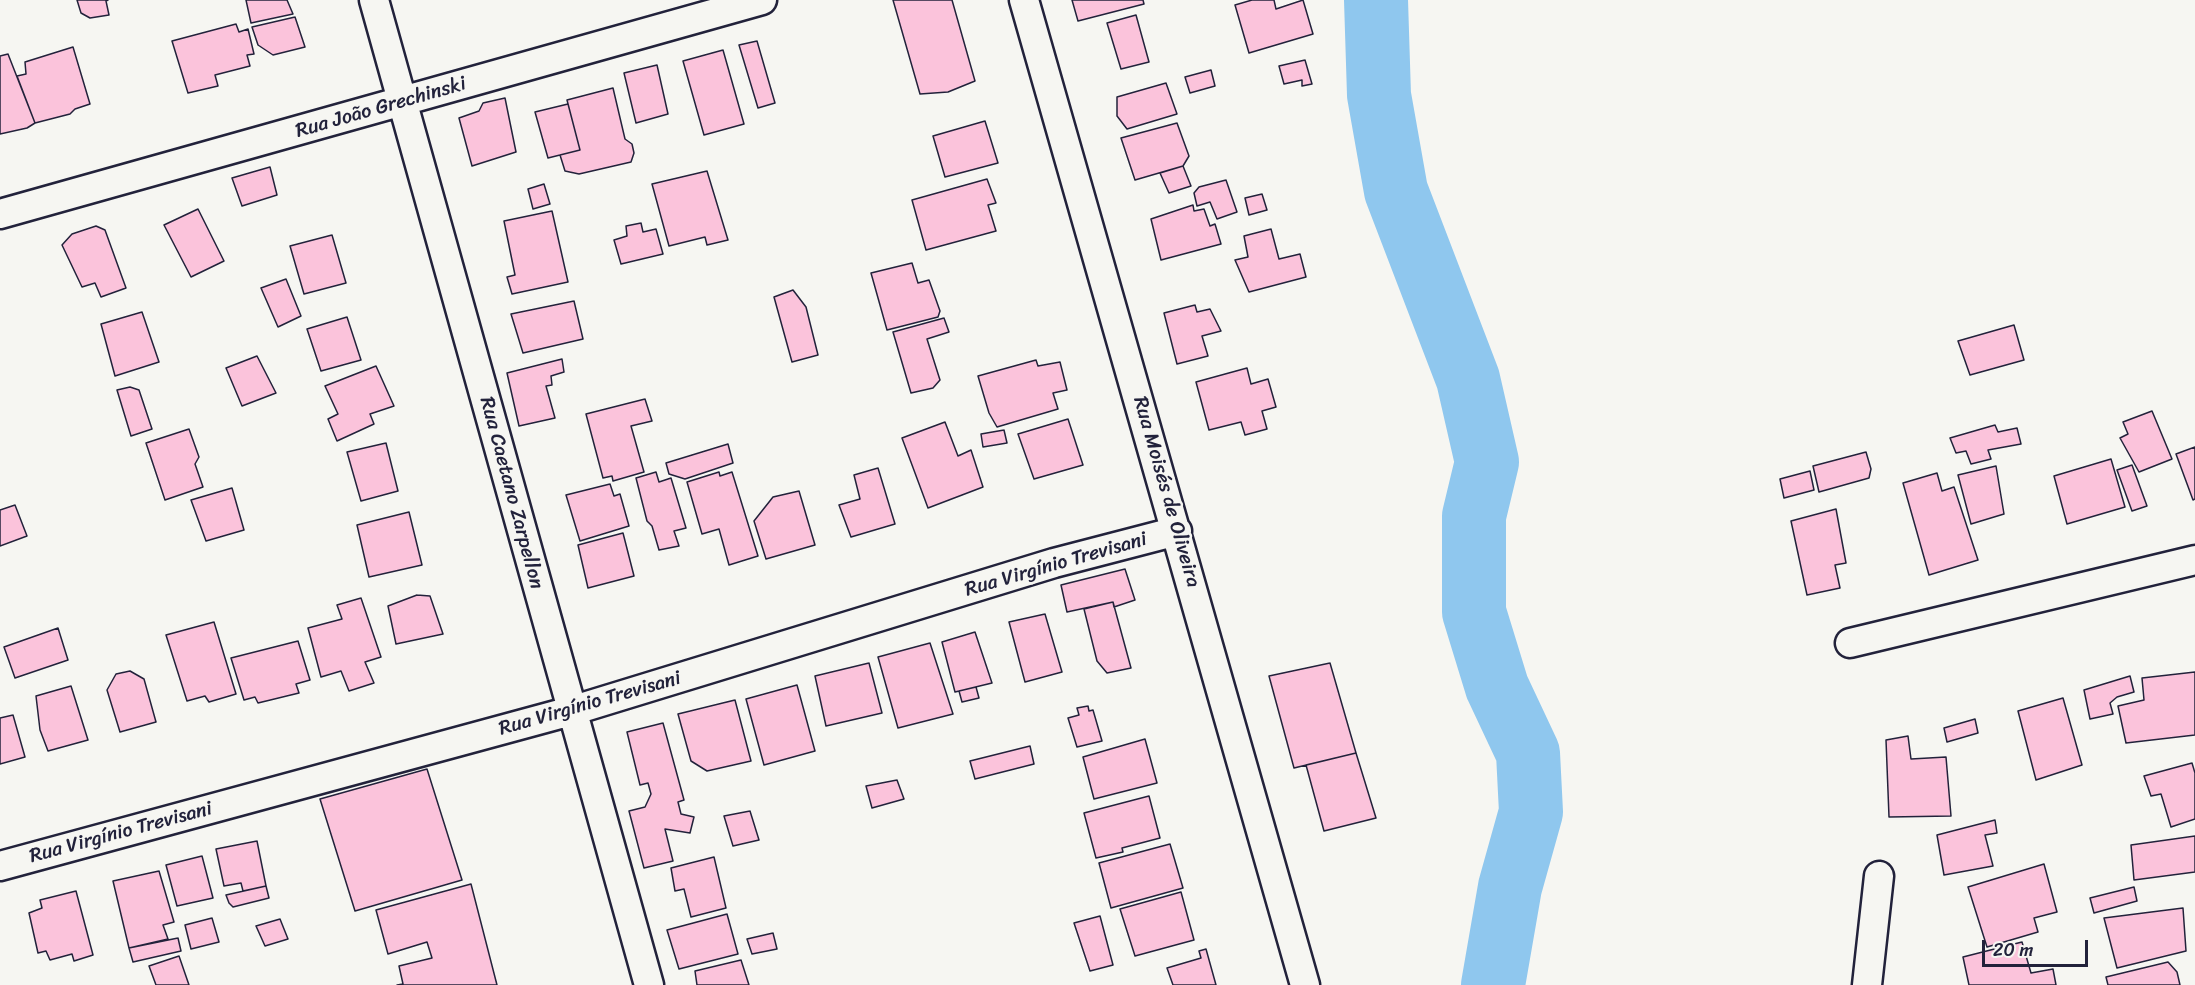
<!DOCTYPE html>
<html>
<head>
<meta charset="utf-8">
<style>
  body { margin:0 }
  #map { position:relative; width:2195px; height:985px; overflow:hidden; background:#f6f6f2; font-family:Sriracha,sans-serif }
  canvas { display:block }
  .scale { position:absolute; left:1982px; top:940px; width:106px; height:27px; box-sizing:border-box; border:3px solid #22223b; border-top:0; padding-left:8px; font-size:18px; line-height:21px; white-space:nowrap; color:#22223b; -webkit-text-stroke:4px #f6f6f2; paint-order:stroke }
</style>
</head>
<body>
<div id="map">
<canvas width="2195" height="985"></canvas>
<div class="scale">20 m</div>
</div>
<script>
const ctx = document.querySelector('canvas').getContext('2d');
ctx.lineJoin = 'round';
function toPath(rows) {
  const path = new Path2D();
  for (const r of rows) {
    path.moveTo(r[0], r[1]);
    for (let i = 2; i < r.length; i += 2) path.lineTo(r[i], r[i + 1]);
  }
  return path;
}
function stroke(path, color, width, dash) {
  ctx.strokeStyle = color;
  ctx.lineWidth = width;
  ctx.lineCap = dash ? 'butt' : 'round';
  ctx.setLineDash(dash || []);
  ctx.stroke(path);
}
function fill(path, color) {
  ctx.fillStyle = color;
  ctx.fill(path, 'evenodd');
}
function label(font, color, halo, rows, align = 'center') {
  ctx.font = font + ' Sriracha,sans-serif';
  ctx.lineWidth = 5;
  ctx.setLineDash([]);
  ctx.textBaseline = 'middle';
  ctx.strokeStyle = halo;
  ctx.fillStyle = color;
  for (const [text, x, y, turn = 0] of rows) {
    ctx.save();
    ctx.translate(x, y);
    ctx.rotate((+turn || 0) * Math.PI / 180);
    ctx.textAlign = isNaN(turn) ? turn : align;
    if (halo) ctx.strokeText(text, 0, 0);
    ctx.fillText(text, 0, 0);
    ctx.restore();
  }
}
stroke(toPath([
  [1376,0,1379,95,1396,191,1468,379,1487,462,1474,516,1474,612,1497,687,1528,753,1531,812,1510,887,1493,985]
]), '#8fc7ee', 64);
const building = toPath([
  [77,0,108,0,106,1,109,15,90,18,81,13,77,0],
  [246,0,287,0,293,14,251,23,246,0],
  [893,0,952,0,975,81,948,92,920,94,893,0],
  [1072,0,1143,0,1144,4,1078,21,1072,0],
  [1252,0,1274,0,1276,9,1303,0,1313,34,1249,53,1235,5,1252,0],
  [1136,15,1149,62,1121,69,1107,23,1136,15],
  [295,17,305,47,273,55,258,45,252,27,295,17],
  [236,24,239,32,248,29,254,54,247,55,250,66,215,75,218,86,188,93,172,41,236,24],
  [757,41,775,103,758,108,739,45,757,41],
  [73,47,90,104,75,109,70,114,35,123,17,76,26,74,25,62,73,47],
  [723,50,744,124,704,135,683,61,723,50],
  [8,54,35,123,27,128,0,134,0,56,8,54],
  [1305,60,1312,84,1302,86,1302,80,1284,84,1279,66,1305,60],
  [657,65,668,114,636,123,624,73,657,65],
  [1211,70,1215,86,1190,93,1185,77,1211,70],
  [1166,83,1177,114,1127,129,1117,116,1117,97,1166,83],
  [613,88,625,139,632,144,634,153,631,162,579,174,565,171,560,155,580,150,567,100,613,88],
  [505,98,516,152,472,166,459,118,479,111,483,103,505,98],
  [568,104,580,150,548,158,535,112,568,104],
  [985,121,998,163,945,177,933,136,985,121],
  [1177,123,1189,156,1183,166,1135,180,1121,138,1177,123],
  [1183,166,1191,186,1169,193,1160,173,1183,166],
  [270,167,277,195,242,206,232,178,270,167],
  [707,171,728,240,707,245,705,237,669,246,652,184,707,171],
  [987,179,996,203,988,205,996,231,926,250,912,200,987,179],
  [1226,180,1237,212,1217,219,1210,202,1197,206,1194,193,1199,187,1226,180],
  [544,184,550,204,533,209,528,189,544,184],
  [1262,194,1267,210,1249,215,1245,198,1262,194],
  [1193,205,1194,211,1204,209,1210,226,1215,224,1221,244,1161,260,1151,219,1193,205],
  [198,209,224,261,191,277,164,225,198,209],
  [552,211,568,282,512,294,507,277,515,275,504,221,552,211],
  [641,223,643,232,656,229,663,254,621,264,614,240,627,236,626,226,641,223],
  [96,226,105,230,126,288,101,297,95,283,82,287,62,245,72,234,96,226],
  [1271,229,1279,259,1300,254,1306,277,1249,292,1235,260,1248,257,1244,236,1271,229],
  [332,235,346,283,304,294,290,246,332,235],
  [912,263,918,283,929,280,940,311,938,317,887,330,871,273,912,263],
  [286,279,301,316,278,327,261,288,286,279],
  [793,290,806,307,818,355,792,362,774,297,793,290],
  [574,301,583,339,523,353,511,314,574,301],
  [1195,305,1197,312,1210,309,1221,331,1202,336,1208,356,1177,364,1164,313,1195,305],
  [142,312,159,362,115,376,101,324,142,312],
  [347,317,361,360,321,371,307,329,347,317],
  [944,318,949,332,927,339,940,380,933,388,911,393,893,332,944,318],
  [2014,325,2024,360,1970,375,1958,341,2014,325],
  [257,356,276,393,242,406,226,368,257,356],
  [562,359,564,372,551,376,552,385,546,386,555,418,519,426,507,373,562,359],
  [1036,360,1038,366,1060,362,1067,390,1053,393,1058,409,997,427,989,413,978,376,1036,360],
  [376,366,394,406,370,414,374,424,337,441,328,419,338,414,325,386,376,366],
  [1247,368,1251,384,1268,379,1276,407,1262,411,1267,429,1245,435,1241,422,1209,430,1196,382,1247,368],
  [130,387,139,390,152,429,131,436,117,390,130,387],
  [645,399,652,421,631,426,644,472,613,481,612,476,603,478,586,414,645,399],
  [2152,411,2172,459,2139,472,2120,438,2128,434,2123,422,2152,411],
  [1068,419,1083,465,1034,479,1018,434,1068,419],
  [945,422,958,456,971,450,983,487,928,508,902,438,945,422],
  [1995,425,1998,432,2017,428,2021,444,1988,450,1991,459,1971,464,1966,451,1956,453,1950,438,1995,425],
  [189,429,199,457,195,464,203,487,165,500,146,443,189,429],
  [1004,430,1007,443,983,447,981,434,1004,430],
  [386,443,398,491,361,501,347,452,386,443],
  [728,444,733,463,685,479,669,474,666,463,728,444],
  [2195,447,2195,499,2193,500,2176,454,2195,447],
  [1866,452,1871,469,1869,478,1819,492,1813,466,1866,452],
  [2111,459,2125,507,2067,524,2054,476,2111,459],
  [2132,465,2147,506,2132,511,2117,470,2132,465],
  [1996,466,2004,514,1971,524,1958,475,1996,466],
  [878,468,895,524,851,537,839,505,860,499,854,475,878,468],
  [1810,471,1814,490,1784,498,1780,479,1810,471],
  [656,472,659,482,671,478,686,528,674,531,679,546,659,550,652,526,647,521,636,478,656,472],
  [719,472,720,476,732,472,758,556,729,565,719,529,702,534,687,482,719,472],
  [1937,473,1942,491,1954,487,1978,560,1929,575,1903,483,1937,473],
  [610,484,614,496,620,494,629,526,580,541,566,495,610,484],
  [232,488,244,530,206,541,191,500,232,488],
  [799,491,815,545,766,559,754,521,773,497,799,491],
  [15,505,27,536,0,546,0,510,15,505],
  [1836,509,1846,563,1835,565,1840,588,1807,595,1791,521,1836,509],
  [409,512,422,565,369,577,357,525,409,512],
  [623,533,634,576,588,588,578,545,623,533],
  [1125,569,1135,600,1114,607,1113,602,1067,612,1061,585,1125,569],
  [417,595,430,596,443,634,396,644,388,606,417,595],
  [361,598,381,657,365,662,374,683,349,691,341,671,321,677,308,628,342,619,337,605,361,598],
  [1113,602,1131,668,1107,673,1097,661,1084,609,1113,602],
  [1045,614,1062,672,1025,682,1009,622,1045,614],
  [214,622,236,694,209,702,205,696,187,701,166,635,214,622],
  [58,628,68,660,15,678,4,647,58,628],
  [975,632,992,683,955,692,942,642,975,632],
  [298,641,310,680,296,684,299,693,258,703,255,697,244,700,231,658,298,641],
  [930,643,953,714,898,728,878,657,930,643],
  [869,663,882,713,826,726,815,676,869,663],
  [1330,663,1356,753,1294,768,1269,676,1330,663],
  [130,671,144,679,156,722,120,732,107,690,116,674,130,671],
  [2195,672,2195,735,2126,743,2118,706,2144,700,2142,678,2195,672],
  [2130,676,2134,692,2117,697,2110,703,2113,714,2090,719,2084,690,2130,676],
  [797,685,815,751,764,765,746,699,797,685],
  [71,686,88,740,48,751,40,730,36,696,71,686],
  [976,687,979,698,962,702,959,691,976,687],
  [2063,698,2082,765,2036,780,2018,711,2063,698],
  [735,700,751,761,707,771,691,761,678,714,735,700],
  [1088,706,1089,711,1093,710,1102,741,1077,747,1068,718,1079,715,1077,708,1088,706],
  [13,715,25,757,0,764,0,718,13,715],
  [1975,719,1978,733,1947,742,1944,728,1975,719],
  [663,723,684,800,678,802,681,814,694,817,690,833,665,829,673,861,644,868,629,811,645,807,651,794,648,783,640,785,627,732,663,723],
  [1908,736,1911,759,1946,757,1951,816,1889,817,1886,740,1908,736],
  [1145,739,1157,783,1094,799,1083,757,1145,739],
  [1030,746,1034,764,975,779,970,761,1030,746],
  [1356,753,1376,818,1324,831,1306,765,1356,753],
  [2192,763,2195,773,2195,819,2171,827,2161,794,2151,796,2144,776,2192,763],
  [427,769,462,880,355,911,320,799,427,769],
  [897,780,904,799,872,808,866,786,897,780],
  [1149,796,1160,838,1122,848,1123,852,1096,858,1084,813,1149,796],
  [750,811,759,840,733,846,724,816,750,811],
  [1995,820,1997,833,1985,835,1993,866,1944,875,1937,835,1995,820],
  [2195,836,2195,872,2134,880,2131,845,2195,836],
  [257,841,266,886,243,891,241,883,224,886,216,849,257,841],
  [1170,844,1183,888,1111,908,1099,863,1170,844],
  [202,856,213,898,177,906,166,865,202,856],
  [714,857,726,908,691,917,684,889,675,891,671,868,714,857],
  [2044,864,2057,912,2034,918,2038,932,1987,947,1968,887,2044,864],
  [159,871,174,922,163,925,168,939,129,948,113,881,159,871],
  [471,884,497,985,397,985,403,984,399,966,432,958,427,942,388,954,376,910,471,884],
  [266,886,269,898,233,907,229,903,226,895,266,886],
  [2134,887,2137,901,2094,913,2090,898,2134,887],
  [76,891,93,955,74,961,72,954,50,960,46,951,38,953,29,913,42,908,40,900,76,891],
  [1181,892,1194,940,1135,956,1120,909,1181,892],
  [2183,908,2186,951,2117,968,2104,918,2183,908],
  [727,914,738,954,679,969,667,930,727,914],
  [1100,916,1113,965,1090,971,1074,923,1100,916],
  [212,918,219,942,191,949,185,925,212,918],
  [280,919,288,939,265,946,256,926,280,919],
  [773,933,777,949,752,954,747,939,773,933],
  [178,938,181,951,133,962,129,948,178,938],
  [2022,942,2031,973,2053,969,2056,985,1969,985,1963,957,2022,942],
  [1206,949,1216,985,1173,985,1167,968,1201,958,1199,951,1206,949],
  [179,956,189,985,156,985,149,966,179,956],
  [741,960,749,985,697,985,695,971,741,960],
  [2168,962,2177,972,2180,985,2108,985,2106,977,2168,962]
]);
fill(building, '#fbc3db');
stroke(building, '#22223b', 1.5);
const minor = toPath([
  [374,0,649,985],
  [1024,0,1305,985],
  [0,214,762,0],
  [1850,643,2195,560],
  [0,866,571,711,1054,563,1177,531],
  [1867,985,1879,876]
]);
stroke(minor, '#22223b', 33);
stroke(minor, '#f6f6f2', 28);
label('20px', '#22223b', '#f6f6f2', [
  ["Rua João Grechinski",381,108,-16],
  ["Rua Moisés de Oliveira",1166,492,74],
  ["Rua Caetano Zarpellon",511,493,75],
  ["Rua Virgínio Trevisani",1056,565,-16],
  ["Rua Virgínio Trevisani",590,704,-16],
  ["Rua Virgínio Trevisani",121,833,-15]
]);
</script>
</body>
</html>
